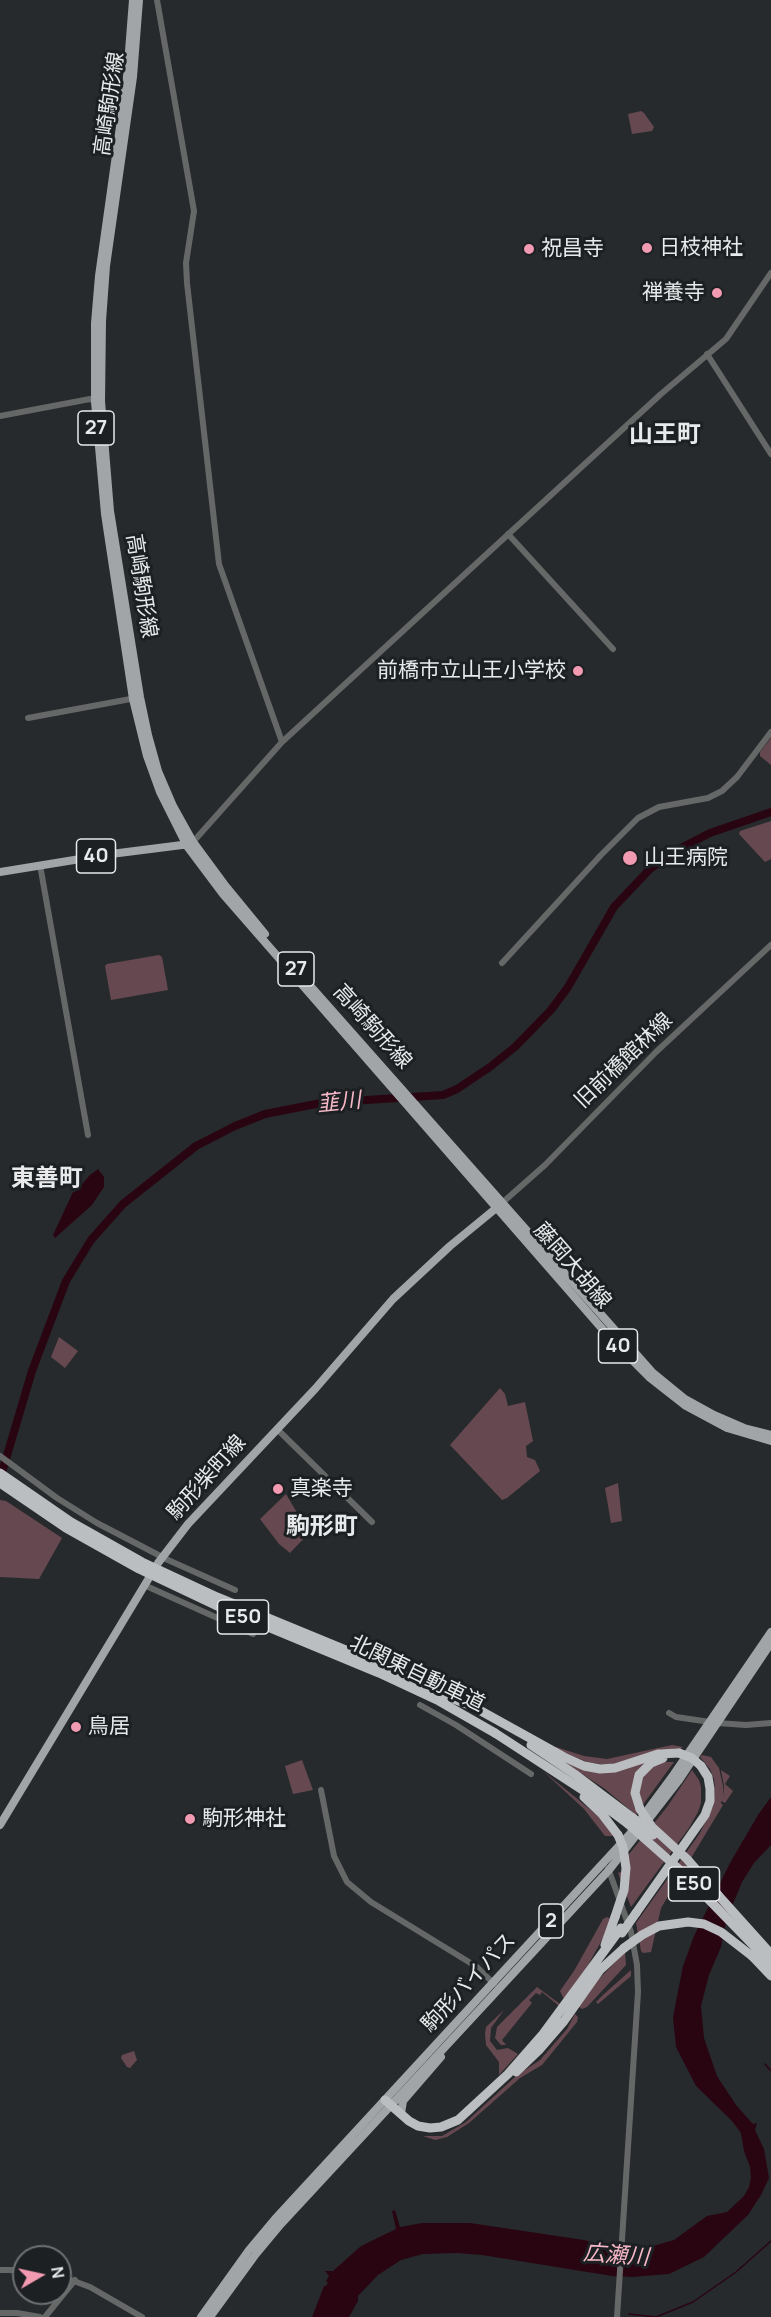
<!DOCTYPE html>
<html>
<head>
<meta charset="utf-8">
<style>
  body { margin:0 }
  #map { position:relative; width:771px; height:2317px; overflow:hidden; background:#272a2c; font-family:Manrope,sans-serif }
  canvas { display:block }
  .north { position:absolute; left:12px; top:2245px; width:60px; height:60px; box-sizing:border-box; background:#1d2022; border:2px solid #6e7072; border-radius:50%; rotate:81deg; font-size:16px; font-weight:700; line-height:24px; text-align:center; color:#e7e9ea }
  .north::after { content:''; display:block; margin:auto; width:21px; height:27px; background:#f19ab1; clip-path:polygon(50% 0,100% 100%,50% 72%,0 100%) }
</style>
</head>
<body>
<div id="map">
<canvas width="771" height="2317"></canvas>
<div class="north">N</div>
</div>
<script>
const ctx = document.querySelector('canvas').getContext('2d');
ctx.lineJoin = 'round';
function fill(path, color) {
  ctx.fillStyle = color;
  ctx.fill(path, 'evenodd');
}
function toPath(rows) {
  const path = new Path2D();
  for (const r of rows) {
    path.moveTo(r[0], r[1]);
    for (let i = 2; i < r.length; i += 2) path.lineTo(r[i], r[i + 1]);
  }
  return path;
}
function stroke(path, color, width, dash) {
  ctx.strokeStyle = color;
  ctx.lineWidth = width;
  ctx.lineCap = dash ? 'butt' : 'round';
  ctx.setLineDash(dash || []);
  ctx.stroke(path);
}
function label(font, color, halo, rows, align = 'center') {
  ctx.font = font + ' Manrope,"Noto Sans JP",sans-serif';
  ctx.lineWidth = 6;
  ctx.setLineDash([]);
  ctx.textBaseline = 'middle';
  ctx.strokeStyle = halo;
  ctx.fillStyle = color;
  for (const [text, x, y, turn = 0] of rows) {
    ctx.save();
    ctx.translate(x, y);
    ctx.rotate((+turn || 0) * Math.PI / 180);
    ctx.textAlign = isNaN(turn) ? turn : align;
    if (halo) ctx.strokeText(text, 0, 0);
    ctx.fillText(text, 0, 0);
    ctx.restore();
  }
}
fill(toPath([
  [641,111,644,113,654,127,652,131,632,134,628,114],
  [771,738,771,765,760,756,760,752],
  [771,821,771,859,765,862,739,834,740,831],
  [159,955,162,957,168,990,111,1000,105,966,107,964],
  [59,1337,78,1351,65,1368,51,1357],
  [500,1388,505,1394,508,1406,525,1402,533,1441,526,1446,527,1457,535,1460,540,1471,507,1498,502,1500,450,1445],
  [618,1483,622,1521,611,1523,605,1488],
  [286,1494,309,1533,290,1553,279,1544,260,1519],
  [0,1500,6,1501,62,1538,39,1579,0,1577],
  [672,1745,683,1747,680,1749,661,1749,616,1764,606,1765,587,1762,555,1749,556,1747,584,1756,607,1759],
  [702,1755,711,1757,719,1768,723,1786,723,1797,724,1786,721,1770,730,1776,725,1784,733,1791,725,1803,721,1801,721,1803,723,1805,661,1908,651,1952,643,1953,641,1951,636,1923,700,1833,713,1806,715,1790,714,1779,710,1769,700,1757],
  [302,1760,313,1790,293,1794,285,1766],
  [649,1760,639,1772,638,1812,636,1815,605,1789,564,1762,587,1769],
  [660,1762,674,1762,642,1806,639,1793,641,1780,646,1772],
  [542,1770,603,1820,615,1836,605,1836,584,1809],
  [692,1770,699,1780,701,1787,701,1803,698,1812,689,1828,631,1907,618,1873,623,1871,621,1864,667,1807],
  [607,1917,612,1919,608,1929,588,1965,564,1999,560,1991,574,1971,603,1919],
  [625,1952,626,1965,587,2007,582,2009,579,2007,598,1980],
  [631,1970,631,1976,598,2004,596,2002,604,1994],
  [537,1987,560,2004,559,2006,542,1992,540,1995,536,1993,529,2000,532,2003,502,2040,506,2045,501,2045,495,2038,497,2027],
  [504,2010,491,2028,490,2041,497,2050,508,2048,518,2054,499,2075,499,2062,486,2045,485,2034,486,2027],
  [575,2014,578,2017,577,2022,542,2065,520,2078,469,2123,447,2137,435,2140,423,2136,442,2136,466,2122,516,2076,540,2060,567,2029],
  [134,2051,137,2060,130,2068,127,2067,121,2058,122,2055]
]), '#664950');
fill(toPath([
  [98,1169,104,1177,104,1187,92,1205,55,1238,53,1235,73,1192,75,1192,90,1175],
  [771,1797,771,1845,754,1863,742,1882,726,1921,721,1947,709,1975,701,2006,704,2038,717,2076,736,2105,753,2124,757,2123,755,2130,764,2149,769,2178,761,2195,748,2215,704,2257,669,2274,632,2277,612,2276,482,2255,457,2253,423,2254,401,2260,378,2275,358,2296,358,2301,349,2317,312,2317,324,2286,326,2286,328,2283,326,2281,329,2276,325,2271,333,2271,361,2246,396,2229,392,2211,395,2210,400,2227,422,2223,470,2223,584,2240,626,2252,632,2252,674,2240,707,2216,727,2212,744,2196,749,2187,751,2178,750,2167,744,2151,741,2133,732,2121,696,2086,676,2047,673,2017,683,1966,694,1936,730,1863,758,1815]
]), '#290512');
stroke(toPath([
  [765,2064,771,2071],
  [629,2314,656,2317,693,2302,736,2272,771,2241]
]), '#290512', 1.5);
stroke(toPath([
  [0,1479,32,1371,66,1281,91,1240,123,1204,196,1146,235,1126,265,1114,321,1103,443,1095,457,1089,490,1067,515,1047,551,1010,568,987,614,907,650,869,677,850,710,833,771,812]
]), '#290512', 8);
stroke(toPath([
  [157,0,194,211,186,263,187,283,219,564,282,742],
  [707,354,771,454],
  [0,416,90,399,97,402],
  [508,534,613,649],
  [28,718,136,698],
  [193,842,282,742,661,394,726,339,771,273],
  [40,865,88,1135],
  [502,963,601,855,638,818,659,807,708,798,722,791,737,777,771,732],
  [502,1203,545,1165,656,1052,771,945],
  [277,1429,372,1522],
  [0,1456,57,1498,97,1523,168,1560,235,1590],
  [144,1585,253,1634],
  [420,1705,456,1725,531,1774],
  [669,1713,676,1717,717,1723,746,1725,771,1723],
  [321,1790,334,1856,347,1882,371,1902,477,1967,494,1984],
  [608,1868,631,1932,637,1965,638,1992,617,2317],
  [0,2270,24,2270],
  [60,2276,90,2287,142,2317],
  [0,2313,17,2313,40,2317],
  [45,2317,75,2280]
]), '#666868', 6);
stroke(toPath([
  [133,0,127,77,99,276,95,323,95,402,105,514,133,699,147,756,160,792,187,846,223,894,612,1340,649,1377,686,1406,727,1428,771,1441],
  [139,0,133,77,106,266,102,321,101,401,110,511,140,697,148,735,158,771,173,806,193,842,224,884,265,934],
  [0,872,111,854,190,844],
  [305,980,652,1372,685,1399,714,1415,744,1428,771,1435],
  [0,1825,158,1563,188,1524,315,1389,393,1299,450,1246,500,1205],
  [401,2113,403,2101,441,2057],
  [201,2317,249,2250,275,2219,629,1835,674,1774,771,1632],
  [210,2317,256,2254,281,2224,609,1870,679,1780,771,1643]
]), '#a2a5a7', 8);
stroke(toPath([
  [448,1697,472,1706,564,1757,584,1766,600,1769,615,1768,658,1754,679,1753],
  [495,1733,584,1791,628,1824],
  [531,1745,576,1775,633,1818],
  [584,1797,602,1814,618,1835],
  [640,1809,635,1793,639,1775,651,1763,663,1758],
  [718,1895,771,1954],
  [636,1913,705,1815,710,1801,710,1789,708,1777,701,1766],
  [605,1945,615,1917],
  [756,1948,771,1966],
  [752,1956,771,1976],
  [516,2072,539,2050,564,2021,600,1970,624,1948],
  [385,2100,409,2121,418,2126,430,2128,441,2127,458,2120,508,2074,543,2034,621,1928]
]), '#babec0', 9);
stroke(toPath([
  [0,1473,71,1522,142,1562,217,1597,382,1665,448,1697],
  [0,1483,66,1528,139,1569,215,1605,379,1673,439,1701,495,1733],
  [679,1753,692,1758,701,1766],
  [640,1809,652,1827,687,1859,718,1895],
  [633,1818,653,1835],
  [628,1824,680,1870,756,1948],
  [615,1917,624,1890,626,1868,623,1847,618,1835],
  [622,1933,636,1913],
  [624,1948,642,1935,659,1926,688,1922,704,1924,721,1932,752,1956]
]), '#babec0', 9);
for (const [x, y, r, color] of [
  [647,248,6,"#f19ab1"],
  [529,249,6,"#f19ab1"],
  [717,293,6,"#f19ab1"],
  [578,671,6,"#f19ab1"],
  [630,858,8,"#f19ab1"],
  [278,1489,6,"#f19ab1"],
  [76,1727,6,"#f19ab1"],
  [190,1819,6,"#f19ab1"]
]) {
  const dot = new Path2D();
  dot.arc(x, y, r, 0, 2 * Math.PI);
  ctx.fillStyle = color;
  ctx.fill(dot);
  stroke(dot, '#1d2022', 2);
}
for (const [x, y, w] of [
  [96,428,36],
  [96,856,39],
  [296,969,36],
  [618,1346,39],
  [243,1617,51],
  [694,1884,51],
  [551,1921,24]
]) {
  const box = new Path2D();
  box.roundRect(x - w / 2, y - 17, w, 34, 4.5);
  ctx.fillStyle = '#1d2022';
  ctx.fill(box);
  stroke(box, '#e7e9ea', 1.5);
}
label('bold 20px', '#e7e9ea', null, [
  ["27",96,428],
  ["40",96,856],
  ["27",296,969],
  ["40",618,1346],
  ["E50",243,1617],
  ["E50",694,1884],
  ["2",551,1921]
]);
label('21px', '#e7e9ea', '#1d2022', [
  ["高崎駒形線",110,104,-82],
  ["高崎駒形線",141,586,81],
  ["高崎駒形線",372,1027,48],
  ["旧前橋館林線",624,1061,-44],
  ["藤岡大胡線",572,1266,49],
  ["駒形柴町線",207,1478,-48],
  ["北関東自動車道",417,1674,26],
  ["駒形バイパス",469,1983,-47]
]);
label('21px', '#e7e9ea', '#1d2022', [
  ["日枝神社",659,248],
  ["祝昌寺",541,249],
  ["禅養寺",705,293,"right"],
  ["前橋市立山王小学校",566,671,"right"],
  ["山王病院",644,858],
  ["真楽寺",290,1489],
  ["鳥居",88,1727],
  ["駒形神社",202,1819]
], 'left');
label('italic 22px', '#f6b8c7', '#1d2022', [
  ["韮川",339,1103,-6],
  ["広瀬川",616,2256,4]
]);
label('bold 24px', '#e7e9ea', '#1d2022', [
  ["山王町",665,435],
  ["東善町",47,1179],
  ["駒形町",322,1527]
]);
</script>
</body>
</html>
